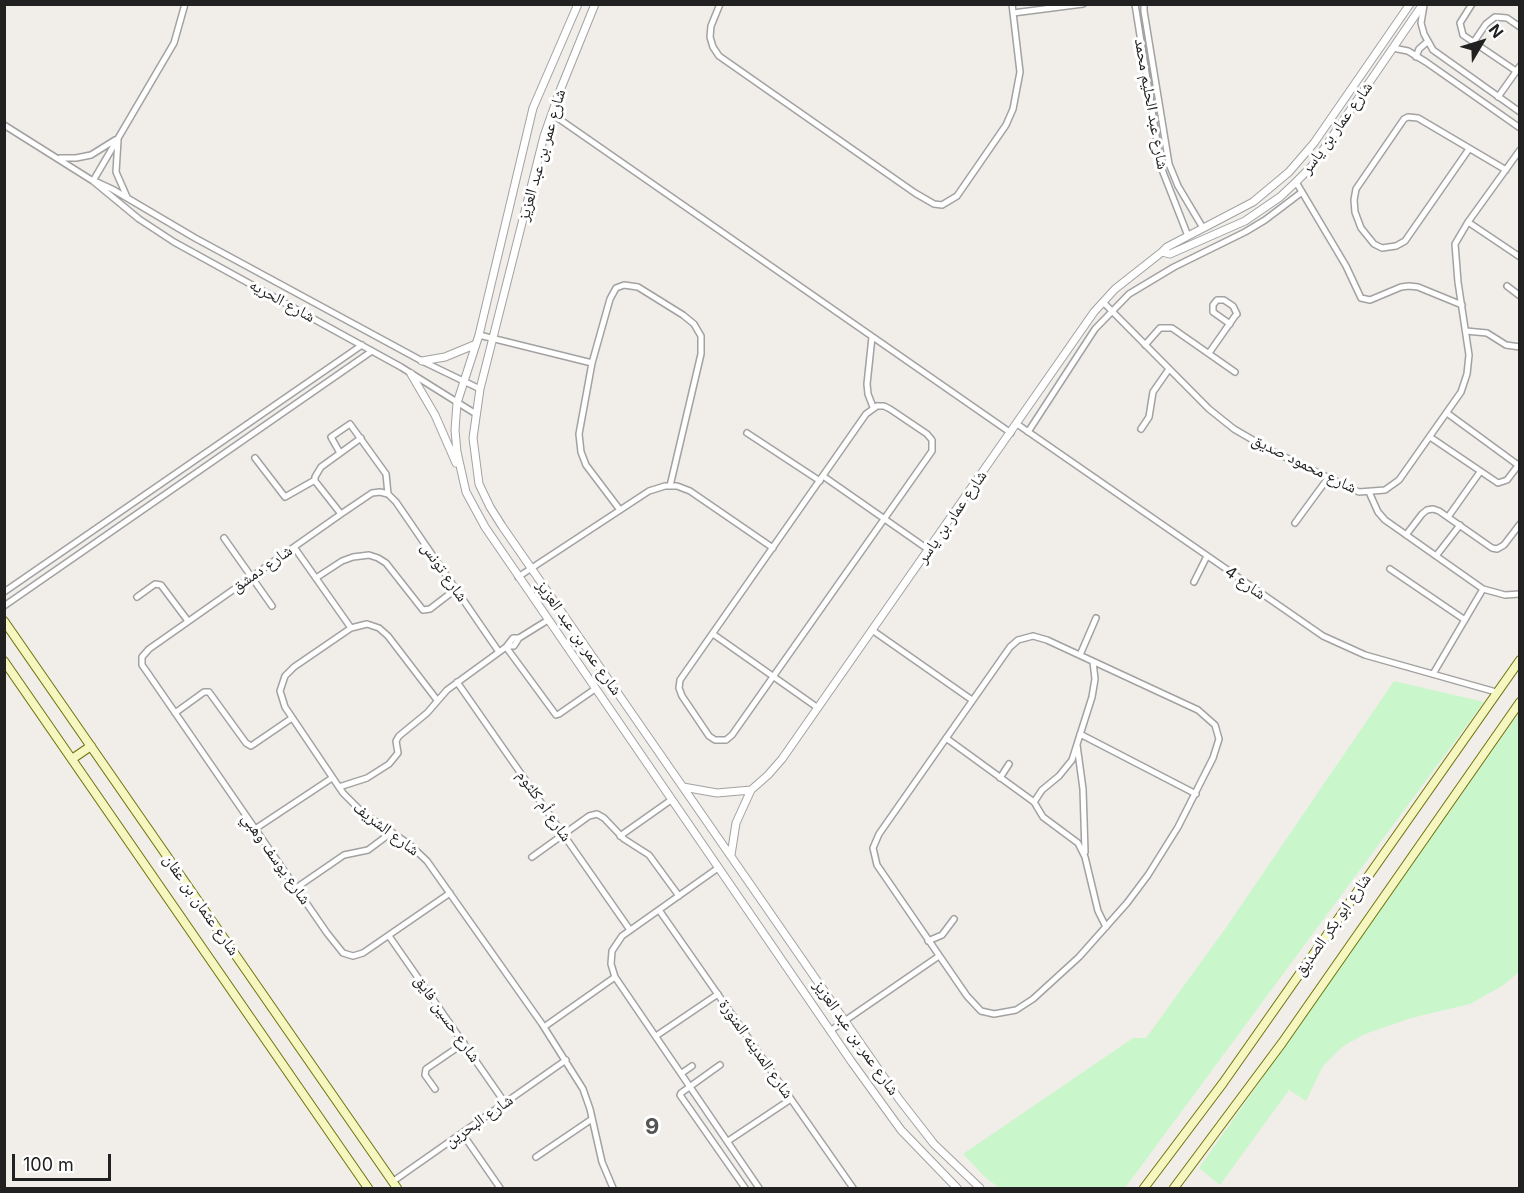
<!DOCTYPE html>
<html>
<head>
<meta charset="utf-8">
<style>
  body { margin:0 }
  #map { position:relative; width:1524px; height:1193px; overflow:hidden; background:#f1ede8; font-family:Inter,sans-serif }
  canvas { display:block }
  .frame { position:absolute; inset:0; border:6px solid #212121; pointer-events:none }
  .north { position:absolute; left:1452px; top:12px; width:60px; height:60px; -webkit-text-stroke:4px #fff; paint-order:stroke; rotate:52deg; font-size:16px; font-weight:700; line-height:24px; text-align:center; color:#212121 }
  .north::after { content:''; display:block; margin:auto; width:21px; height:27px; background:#212121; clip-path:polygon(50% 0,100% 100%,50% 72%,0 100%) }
  .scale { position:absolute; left:12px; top:1154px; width:99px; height:27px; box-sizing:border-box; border:3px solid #212121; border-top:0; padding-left:8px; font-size:18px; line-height:21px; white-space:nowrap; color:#212121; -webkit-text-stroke:4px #fff; paint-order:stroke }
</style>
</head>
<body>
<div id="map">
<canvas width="1524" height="1193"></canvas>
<div class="frame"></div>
<div class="north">N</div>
<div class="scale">100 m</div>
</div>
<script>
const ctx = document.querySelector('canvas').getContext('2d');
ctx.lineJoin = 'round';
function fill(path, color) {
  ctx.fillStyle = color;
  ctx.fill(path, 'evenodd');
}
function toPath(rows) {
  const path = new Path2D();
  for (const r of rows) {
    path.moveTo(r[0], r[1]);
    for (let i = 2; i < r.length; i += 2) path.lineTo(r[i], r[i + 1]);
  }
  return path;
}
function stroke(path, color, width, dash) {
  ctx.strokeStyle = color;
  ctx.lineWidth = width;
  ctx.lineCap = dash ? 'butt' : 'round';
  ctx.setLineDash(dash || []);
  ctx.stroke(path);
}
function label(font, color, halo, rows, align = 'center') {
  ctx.font = font + ' Inter,"Noto Naskh Arabic",sans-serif';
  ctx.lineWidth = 6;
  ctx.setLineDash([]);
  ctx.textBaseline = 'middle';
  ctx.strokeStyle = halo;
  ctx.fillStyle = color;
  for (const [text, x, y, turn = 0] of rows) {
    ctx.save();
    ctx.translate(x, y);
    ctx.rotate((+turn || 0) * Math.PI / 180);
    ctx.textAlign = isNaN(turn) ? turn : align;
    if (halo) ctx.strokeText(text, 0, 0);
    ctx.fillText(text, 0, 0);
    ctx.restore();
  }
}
fill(toPath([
  [1394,681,1484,702,1125,1188,1000,1188,987,1179,963,1154,1133,1038,1146,1038,1225,929],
  [1519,713,1519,972,1502,986,1470,1004,1411,1018,1365,1034,1342,1047,1323,1066,1306,1101,1289,1090,1220,1185,1199,1168]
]), '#c9f7cb');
const minor = toPath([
  [720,4,711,26,710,37,713,47,719,56,915,193,934,204,942,205,957,196,1006,125,1013,109,1020,72,1012,4],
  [1135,4,1161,167,1188,236],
  [1144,4,1144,11,1169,164,1178,186,1203,228],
  [1472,4,1460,23,1463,35,1516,71],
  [1424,5,1421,23,1424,34,1433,50,1520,112],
  [1013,13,1083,4],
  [1473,43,1486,24,1495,17,1507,18,1520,27],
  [1393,48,1408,51,1426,62,1520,128],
  [1416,57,1419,49,1427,42],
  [1498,97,1520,66],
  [552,114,1011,433],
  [4,125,93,181,139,219,174,242,401,367,476,414],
  [118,140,116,172,127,197],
  [1469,149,1405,241,1396,246,1382,248,1374,244,1361,228,1355,212,1354,200,1356,189,1404,119,1408,117,1418,118,1506,170],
  [60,158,76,158,91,155,115,140],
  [93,181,174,43,185,4],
  [97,182,112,189,195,238,422,361,480,389],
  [1296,182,1346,266,1361,298,1370,300,1401,287,1409,286,1418,287,1462,305],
  [1468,222,1520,257],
  [1507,286,1520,296],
  [1103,302,1209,409,1234,429,1270,450,1359,492,1385,490,1399,480,1461,392,1467,374,1469,355,1458,282,1455,244,1468,222,1520,150],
  [1466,331,1487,333,1506,345,1520,347],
  [479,335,592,363],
  [872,337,867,384,868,394,873,407],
  [1145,345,1160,328,1172,328,1235,372],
  [1209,353,1235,316,1237,314,1233,306,1224,300,1217,300,1213,305,1213,312,1230,324],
  [877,406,884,406,890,409,927,434,932,440,932,451,732,735,726,740,715,740,709,736,682,696,679,688,680,680,866,414,877,406],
  [1447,413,1518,465],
  [1017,424,1323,636,1365,655,1496,692],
  [1141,429,1149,417,1153,392,1169,369],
  [1028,432,1095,329,1129,294,1174,267,1245,232,1265,220,1302,192],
  [747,433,820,481],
  [1430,437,1498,483,1507,480,1520,463],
  [340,453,331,437,350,424,386,474,388,494],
  [255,458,285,497,315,480],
  [823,476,929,550],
  [1369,492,1378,512,1385,520,1483,589,1505,595,1520,594],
  [620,510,586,465,581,452,579,434,592,363,610,299,616,288,624,285,638,287,683,315,694,324,701,336,701,354,670,486],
  [341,514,315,481,315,477,321,467,361,438],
  [1448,517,1480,472],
  [1295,523,1328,478],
  [1406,535,1422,514,1427,510,1433,509,1439,511,1492,548,1497,549,1504,545,1520,524],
  [224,538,272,606],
  [294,547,351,628],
  [1436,556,1460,525],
  [1390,569,1465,620],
  [518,577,649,491,665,486,677,486,690,491,773,548],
  [316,578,342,561,353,557,369,555,378,558,386,563,423,610,430,609,456,589],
  [1194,582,1207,556],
  [4,592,362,345],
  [137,597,155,584,161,585,188,621],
  [4,606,372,351],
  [872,630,972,700],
  [713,634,818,708],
  [1033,636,1047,640,1198,710,1215,725,1219,739,1213,758,1178,827,1148,875,1127,903,1079,957,1033,999,1016,1010,994,1014,981,1011,967,996,877,865,873,848,879,834,1010,647,1018,640,1033,636],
  [507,646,514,646,519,638],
  [506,647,556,715,559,714,595,689],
  [1080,655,1096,618],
  [1433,674,1483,589],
  [457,682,630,930],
  [437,700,388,636,379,628,367,624,351,628,294,667,285,676,280,691,285,707,343,793,363,813,409,844,427,861,542,1024,583,1089,590,1109,602,1162,613,1188],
  [175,713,204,692,209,692,246,743,251,746,292,718],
  [1080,734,1196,794],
  [946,738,1034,802,1043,817,1078,843,1085,857,1098,911,1106,927],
  [1077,745,1083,789,1085,852],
  [1000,778,1009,764],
  [339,787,367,778,389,764,398,753,396,741,399,736,427,713,447,690,506,647,513,638,519,638,548,620],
  [1034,802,1042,790,1059,776,1072,760,1092,697,1095,679,1093,662],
  [255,829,332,778],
  [620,836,671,800],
  [532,857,589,816,597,814,604,818,624,839,649,855,679,896],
  [718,868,622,936,612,951,611,964,615,977,759,1188],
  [296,888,344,855,368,850,392,832],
  [450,893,363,953,353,956,343,953,327,933,147,672,142,665,142,657,149,649,341,514,372,493,380,492,388,494,396,502,499,652],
  [659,910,853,1188],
  [389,936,505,1103],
  [928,941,942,935,954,919],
  [544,1027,615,977],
  [830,1031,939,956],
  [656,1036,718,994],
  [720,1065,681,1093,680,1095,745,1188],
  [682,1073,692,1066],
  [435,1089,425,1075,426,1069,464,1043],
  [462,1133,500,1188],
  [728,1141,791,1099],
  [536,1157,592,1119],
  [392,1182,566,1060]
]);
const tertiary = toPath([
  [578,4,533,108,479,335,457,403,455,430,457,452,466,492,485,527,851,1061,901,1130,957,1188],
  [595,4,561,88,544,136,480,389,473,438,479,484,490,507,502,526,899,1099,934,1144,980,1188],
  [1162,252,1170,254,1245,221,1280,197,1296,182,1312,166,1423,4],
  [422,361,445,357,474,345],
  [411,374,435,415,456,463],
  [683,787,717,793,751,790],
  [731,855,736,823,751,790,768,775,782,759,1094,312,1115,289,1162,252,1167,247,1253,202,1289,172,1314,143,1410,4]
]);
const secondary = toPath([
  [4,621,397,1188],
  [4,661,368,1188],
  [72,759,91,746],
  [1144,1188,1223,1083,1520,660],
  [1174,1188,1282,1043,1520,702]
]);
stroke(minor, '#a2a2a2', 8);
stroke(tertiary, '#a2a2a2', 9);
stroke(secondary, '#6d740b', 10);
stroke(minor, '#fff', 5);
stroke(tertiary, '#fff', 7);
stroke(secondary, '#f6f7c0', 8);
label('16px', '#212121', '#fff', [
  ["شارع عبد الحليم محمد",1151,104,80],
  ["شارع عمار بن ياسر",1337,128,-54],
  ["شارع عمر بن عبد العزيز",542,155,-74],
  ["شارع الحريه",282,301,29],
  ["شارع محمود صديق",1304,464,26],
  ["شارع عمار بن ياسر",952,517,-55],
  ["شارع دمشق",262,569,-35],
  ["شارع تونس",444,572,55],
  ["شارع 4",1245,583,35],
  ["شارع عمر بن عبد العزيز",579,638,55],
  ["شارع أم كلثوم",544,806,55],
  ["شارع الشريف",386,829,37],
  ["شارع يوسف وهبي",276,859,55],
  ["شارع عثمان بن عفان",201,905,55],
  ["شارع ابو بكر الصديق",1333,925,-55],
  ["شارع حسين فايق",447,1019,55],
  ["شارع عمر بن عبد العزيز",856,1038,55],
  ["شارع المدينه المنورة",756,1049,55],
  ["شارع البحرين",479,1121,-35]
]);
ctx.letterSpacing = '1.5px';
label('bold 22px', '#545454', '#fff', [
  ["9",653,1127]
]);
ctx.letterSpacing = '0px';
</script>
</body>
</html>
